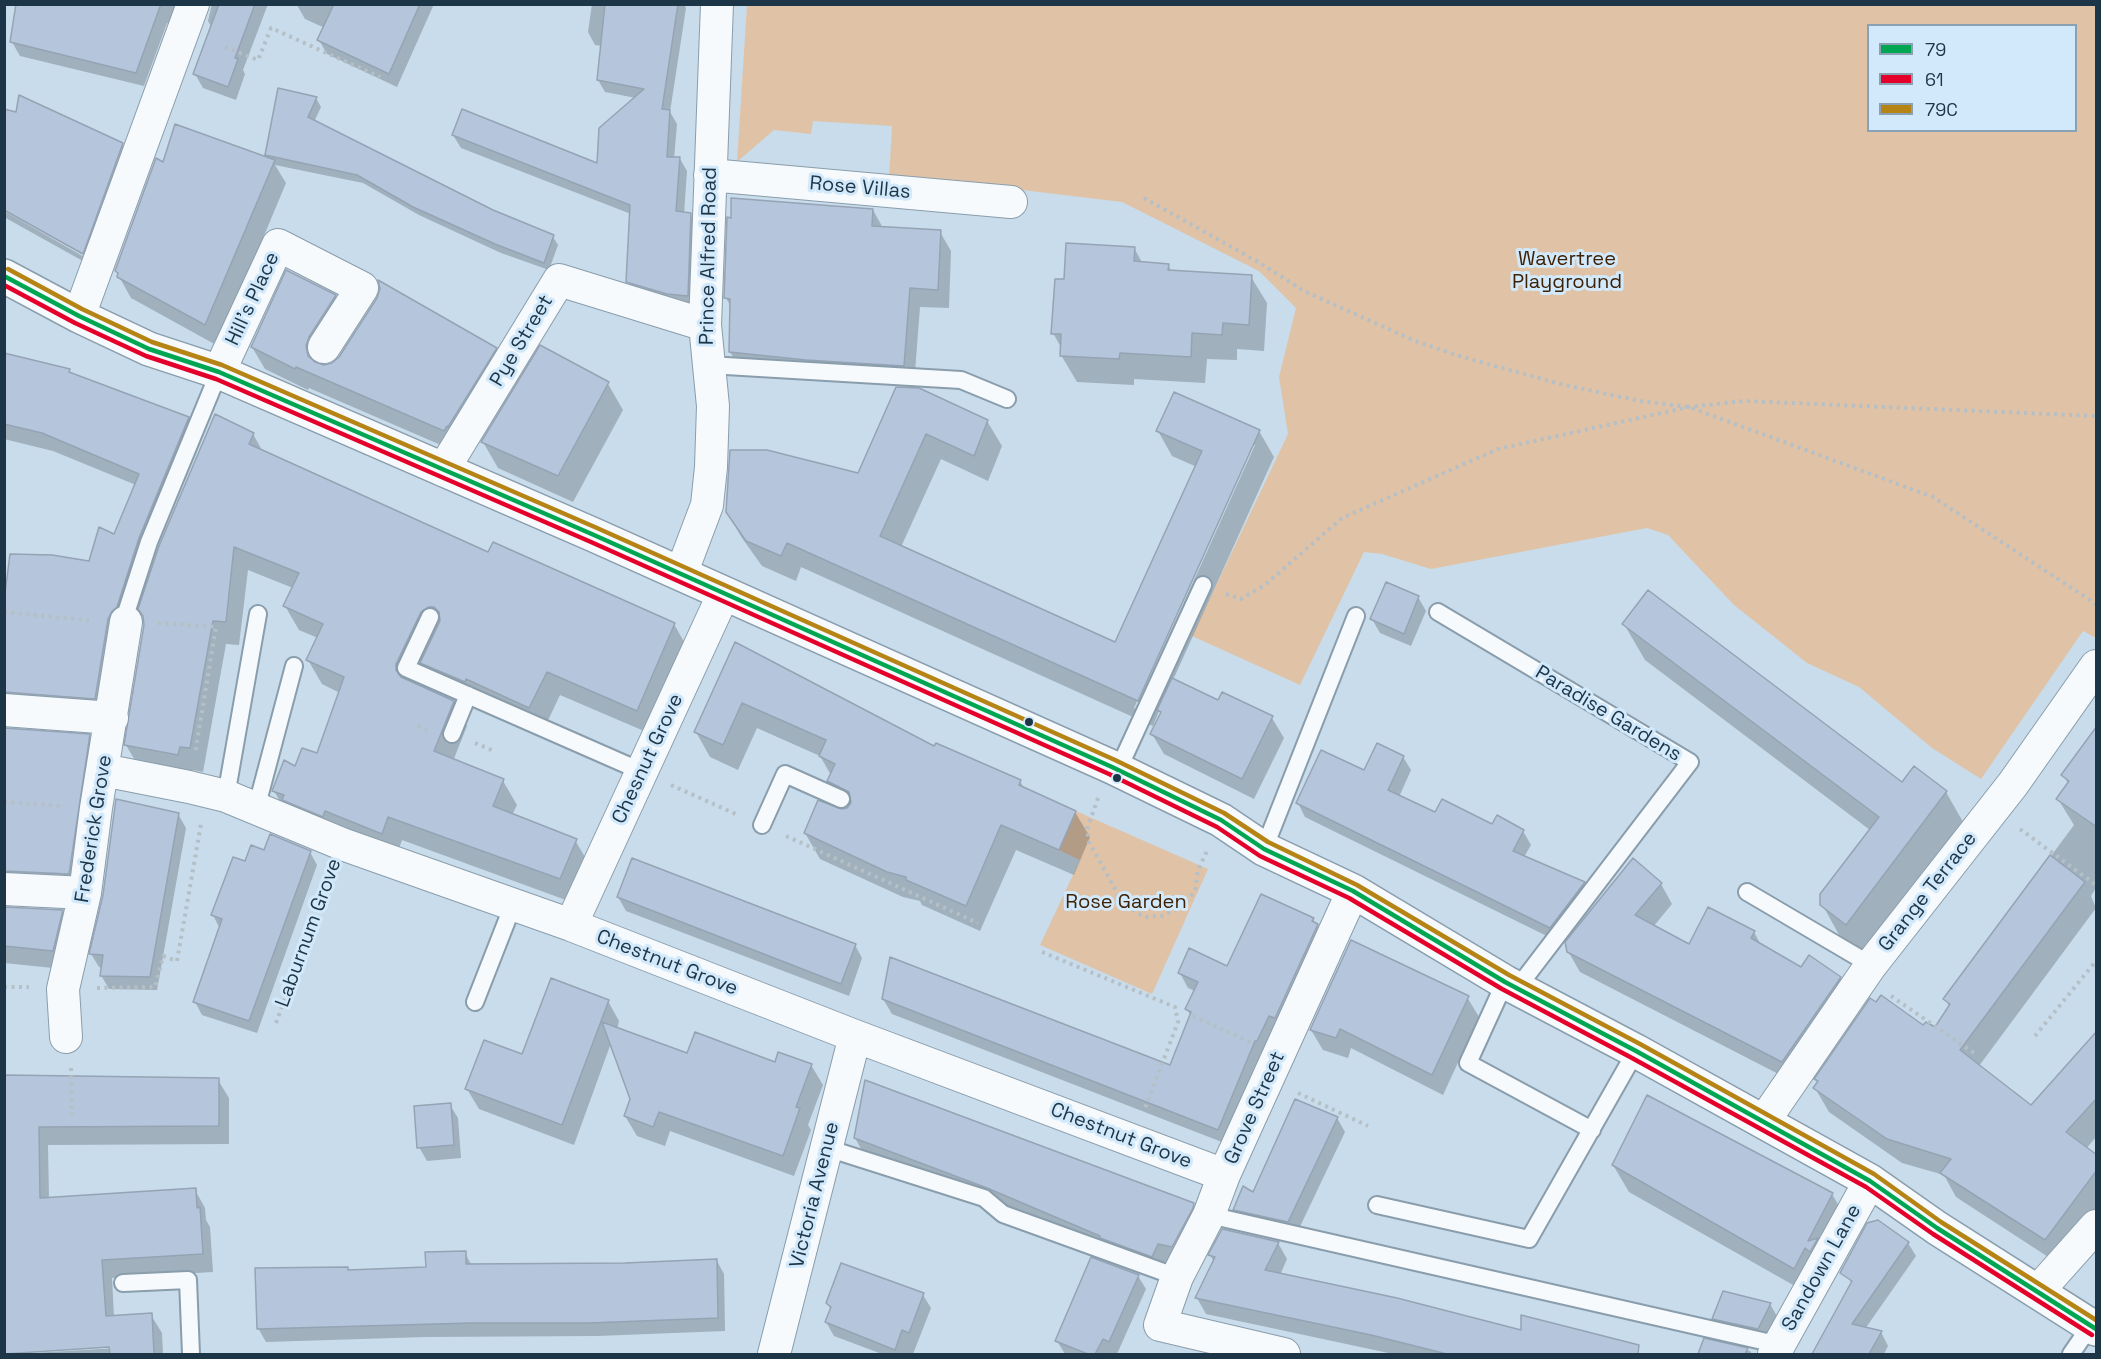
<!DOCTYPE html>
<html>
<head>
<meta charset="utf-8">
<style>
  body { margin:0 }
  #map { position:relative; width:2101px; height:1359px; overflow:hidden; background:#c8dceb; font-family:"Space Grotesk",sans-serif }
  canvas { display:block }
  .frame { position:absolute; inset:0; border:6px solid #1c3547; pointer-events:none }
  .legend { position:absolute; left:1867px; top:24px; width:210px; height:108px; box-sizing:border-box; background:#d2e9fb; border:2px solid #89a1b3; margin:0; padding:8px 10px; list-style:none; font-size:18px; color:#1c3547 }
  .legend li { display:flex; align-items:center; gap:12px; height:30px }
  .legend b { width:30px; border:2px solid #89a1b3 }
</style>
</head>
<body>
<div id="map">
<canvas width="2101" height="1359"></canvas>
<div class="frame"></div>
<ul class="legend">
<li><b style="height:8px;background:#00a651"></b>79</li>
<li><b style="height:8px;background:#e4002b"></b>61</li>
<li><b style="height:8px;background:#b58415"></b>79C</li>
</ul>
</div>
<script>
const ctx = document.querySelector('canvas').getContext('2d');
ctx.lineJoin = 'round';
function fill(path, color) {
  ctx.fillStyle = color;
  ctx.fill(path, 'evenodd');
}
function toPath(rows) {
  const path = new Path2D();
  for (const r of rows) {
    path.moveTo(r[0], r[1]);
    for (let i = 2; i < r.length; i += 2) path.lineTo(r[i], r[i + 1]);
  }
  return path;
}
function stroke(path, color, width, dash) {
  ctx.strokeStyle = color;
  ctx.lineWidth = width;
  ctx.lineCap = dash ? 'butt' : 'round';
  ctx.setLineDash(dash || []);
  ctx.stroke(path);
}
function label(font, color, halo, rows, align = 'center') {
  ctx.font = font + ' "Space Grotesk",sans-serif';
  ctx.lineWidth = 6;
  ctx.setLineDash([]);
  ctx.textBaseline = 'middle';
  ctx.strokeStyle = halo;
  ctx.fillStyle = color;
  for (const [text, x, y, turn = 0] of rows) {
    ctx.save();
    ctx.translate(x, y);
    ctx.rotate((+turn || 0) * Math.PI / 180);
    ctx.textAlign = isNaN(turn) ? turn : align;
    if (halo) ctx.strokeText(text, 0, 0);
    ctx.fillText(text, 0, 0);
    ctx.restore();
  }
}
fill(toPath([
  [747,5,2096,5,2096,638,2083,631,1981,779,1932,748,1859,687,1807,663,1734,605,1668,535,1647,528,1431,569,1382,554,1364,552,1300,685,1192,636,1288,434,1279,377,1296,308,1259,271,1122,202,989,186,889,179,892,126,813,121,811,134,774,130,737,162],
  [1868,26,2076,26,2076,130,1868,130],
  [1076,811,1208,869,1152,994,1040,945,1080,860,1059,850]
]), '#e0c3a7');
fill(toPath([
  [17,4,189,4,179,26,167,23,144,86,20,56,12,42],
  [212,4,268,4,243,70,245,74,236,100,203,88,195,74,212,28,208,21],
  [434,4,397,87,327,54,319,40,325,28,305,19,297,5],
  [592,4,684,4,686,8,670,112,677,124,674,159,680,159,687,171,684,214,690,215,698,227,694,308,635,294,628,281,631,214,461,148,453,135,598,165,636,98,605,92,598,80,602,46,595,45,588,32],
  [316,98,321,107,314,122,493,211,553,237,558,245,549,270,501,253,419,215,363,183,275,165,286,183,218,346,131,298,116,271,164,164,269,160,266,155],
  [122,144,129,157,90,265,4,217,4,211,88,259,90,256,4,208],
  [873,210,883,228,940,232,951,251,949,308,920,307,914,385,742,371,730,352,731,307,726,298,732,219],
  [1134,248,1143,264,1168,265,1172,272,1251,277,1267,303,1264,351,1237,349,1237,360,1207,359,1205,383,1134,379,1134,385,1077,382,1061,355,1062,349,1053,333,1065,281],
  [335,296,348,318,319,365,324,366,496,349,508,371,457,452,309,388,308,390,265,369,252,347],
  [4,355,69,370,71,374,188,418,199,436,149,557,105,716,4,713,4,615,90,563,115,536,136,485,53,451,4,439],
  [608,384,623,410,573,502,498,468,483,442],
  [897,388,987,421,1002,446,988,481,941,459,901,547,1116,644,1197,467,1172,456,1158,431,1259,431,1274,457,1173,680,1219,702,1272,718,1284,738,1254,799,1164,754,1152,734,1162,715,1159,711,1153,726,801,567,796,581,762,566,742,538,727,512,859,475],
  [1252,445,1255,445,1136,709,1134,708],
  [253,434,263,452,489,554,674,624,688,649,651,734,560,695,543,731,436,687,422,663,412,684,453,702,467,726,453,761,503,781,517,805,512,815,575,840,589,864,574,903,402,840,396,857,288,815,274,791,296,768,318,755,340,693,322,684,308,660,318,638,299,630,285,606,293,588,248,570,239,645,226,644,203,772,193,770,192,778,140,769,126,745],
  [1418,597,1426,611,1411,646,1380,633,1372,619],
  [1624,624,1902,784,1946,792,1967,829,1868,960,1843,942,1822,904,1870,830,1645,660],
  [735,644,935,748,1020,781,1025,790,1075,812,1090,837,1074,875,1016,850,980,931,922,905,920,901,903,897,820,859,805,833,848,809,844,807,829,781,831,775,820,756,757,728,738,770,710,757,696,732],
  [4,730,89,736,99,754,79,892,4,892],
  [2096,730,2096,888,2091,896,2096,908,1979,1066,2032,1107,2096,1033,2096,1137,2086,1149,2096,1157,2096,1213,2059,1264,1956,1197,1944,1175,1902,1163,1829,1112,1815,1088,1818,1083,1816,1079,1923,1028,1936,1029,1950,1008,1945,999,2074,825,2058,799,2069,785,2063,775],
  [1403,757,1411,770,1399,797,1436,814,1523,831,1531,845,1524,857,1584,883,1592,896,1557,941,1305,817,1298,803],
  [178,814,186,828,157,990,109,989,101,975,102,968,99,967,91,954],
  [265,852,310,852,317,865,257,1033,202,1015,195,1002,220,929,213,915,246,863],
  [1661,884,1672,904,1653,927,1690,946,1754,932,1762,947,1802,970,1840,978,1851,998,1794,1082,1580,972,1568,951],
  [618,897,855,945,862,958,849,996,626,911],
  [4,908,62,911,72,929,63,969,4,963],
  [1313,919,1326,940,1227,1144,892,1014,883,999,1171,1067,1191,1016,1187,1009,1195,991,1188,988,1180,973,1228,968],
  [1467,997,1479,1017,1443,1095,1351,1048,1348,1058,1323,1050,1311,1030],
  [608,1001,619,1021,617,1029,688,1055,811,1065,823,1085,808,1125,811,1130,794,1176,670,1131,665,1146,637,1136,625,1116,631,1099,611,1043,574,1145,479,1109,467,1089,523,1056],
  [4,1076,218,1080,229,1098,229,1144,48,1145,49,1199,195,1190,205,1208,206,1220,210,1227,213,1272,112,1278,114,1317,151,1315,162,1333,163,1354,17,1354,117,1348,117,1345,4,1352],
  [450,1105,458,1118,461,1158,427,1161,419,1147],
  [1337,1118,1345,1132,1296,1235,1242,1223,1234,1210],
  [855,1138,1193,1204,1208,1230,1167,1282,1117,1264,1115,1262,1004,1214,870,1165],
  [1613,1165,1832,1194,1847,1220,1809,1294,1629,1192],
  [1278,1243,1287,1259,1280,1275,1522,1332,1630,1354,1393,1354,1206,1314,1197,1298,1214,1262,1210,1255],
  [1908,1243,1916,1256,1865,1329,1881,1332,1888,1346,1884,1354,1813,1354,1852,1284,1848,1277],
  [465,1253,472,1266,626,1264,717,1261,724,1274,725,1331,597,1336,425,1337,266,1342,258,1328,427,1269],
  [1138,1276,1146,1289,1117,1354,1065,1354,1057,1341],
  [1724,1292,1770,1304,1778,1318,1765,1342,1721,1332,1713,1319],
  [923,1295,931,1308,913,1354,882,1354,834,1336,826,1322,831,1310,827,1303],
  [1705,1340,1750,1351,1752,1354,1699,1354]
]), '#0003');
const building = toPath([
  [16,4,161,4,136,73,10,42,16,4],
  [219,4,255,4,235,58,238,59,228,87,193,74,219,4],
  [334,4,420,4,389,74,317,40,334,4],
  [605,4,678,4,662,109,670,110,667,157,680,157,676,211,691,213,688,296,667,294,626,282,630,205,452,135,462,109,597,163,599,128,644,89,597,80,605,4],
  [278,88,317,97,308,117,493,210,554,235,544,263,495,244,413,207,357,175,265,155,278,88],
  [19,95,123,143,83,254,4,210,4,109,16,112,19,95],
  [175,124,275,160,205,325,117,277,118,273,115,271,156,158,163,162,175,124],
  [731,198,873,209,872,226,941,230,938,290,910,288,904,366,806,360,729,352,730,299,724,298,727,217,731,218,731,198],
  [1066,243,1135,247,1134,261,1169,264,1168,270,1252,275,1249,325,1223,323,1222,335,1192,333,1191,357,1120,353,1119,359,1060,356,1061,334,1051,334,1055,279,1064,279,1066,243],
  [286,270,336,295,309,337,306,346,308,356,315,362,324,365,332,363,339,357,377,298,380,289,378,280,497,348,448,427,447,426,444,431,296,367,295,369,251,347,286,270],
  [540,345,609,382,558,476,481,442,540,345],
  [4,353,70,369,69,372,189,417,139,538,117,607,112,611,108,619,95,699,4,692,4,601,10,554,52,555,89,561,99,527,114,534,139,474,42,433,4,424,4,353],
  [896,387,919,388,988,420,974,456,926,434,880,536,1115,642,1202,451,1156,431,1174,392,1260,430,1138,701,787,543,781,556,746,541,726,512,730,450,767,450,858,473,896,387],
  [215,414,254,433,249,444,488,552,493,542,675,623,637,711,547,672,529,708,466,679,465,682,420,663,440,621,439,612,434,607,429,607,421,612,396,664,396,670,401,677,454,701,434,751,504,779,493,806,577,839,560,879,388,817,382,834,325,811,323,817,282,800,284,795,272,791,284,760,295,766,302,748,317,753,344,677,306,660,323,624,283,606,299,573,234,547,226,622,213,621,190,748,180,747,178,755,124,745,144,625,143,616,138,609,159,546,215,414],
  [1386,582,1419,596,1404,634,1370,619,1386,582],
  [1648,590,1902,782,1914,766,1947,791,1846,925,1820,905,1820,894,1879,817,1622,624,1648,590],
  [735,642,934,746,936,743,1021,780,1019,785,1076,811,1059,850,1001,825,966,906,906,880,906,877,887,872,804,833,818,800,842,809,847,808,851,803,849,792,827,781,835,764,819,756,826,740,742,703,723,745,694,732,735,642],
  [1172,678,1218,700,1222,692,1273,716,1242,779,1150,734,1161,712,1157,710,1172,678],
  [2097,726,2097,827,2056,799,2069,781,2061,775,2097,726],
  [4,728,90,734,69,874,4,871,4,728],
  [1377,743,1404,756,1388,790,1435,812,1442,799,1492,824,1497,815,1524,830,1513,851,1585,882,1550,928,1296,803,1321,750,1364,770,1377,743],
  [116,799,179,813,150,977,100,976,103,955,89,954,103,895,116,799],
  [270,834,311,851,249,1021,193,1002,222,919,211,915,233,857,245,861,251,845,264,850,270,834],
  [2050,855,2085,882,1960,1050,2031,1105,2097,1031,2097,1098,2066,1132,2097,1155,2097,1170,2045,1240,1940,1173,1951,1159,1887,1139,1813,1088,1818,1081,1814,1079,1870,998,1876,1002,1881,995,1923,1025,1926,1022,1935,1027,1950,1004,1943,999,2050,855],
  [632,858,856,944,841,984,617,897,632,858],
  [1633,858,1662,883,1635,915,1689,944,1708,907,1755,931,1751,938,1801,967,1809,955,1841,977,1782,1062,1567,952,1565,942,1633,858],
  [1261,894,1314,918,1312,921,1318,924,1275,1018,1269,1016,1257,1041,1255,1041,1218,1130,882,999,890,957,1170,1065,1191,1012,1185,1009,1198,982,1178,973,1189,948,1227,966,1261,894],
  [4,907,63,910,53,951,4,946,4,907],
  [1351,940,1469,996,1432,1075,1340,1029,1336,1038,1310,1030,1351,940],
  [551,978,609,1000,562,1125,465,1089,484,1040,522,1054,551,978],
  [602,1022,687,1053,695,1032,775,1062,778,1052,812,1064,796,1107,800,1108,783,1156,659,1112,653,1127,624,1116,630,1099,602,1022],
  [4,1075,219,1078,219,1126,39,1127,40,1198,196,1188,197,1208,200,1207,203,1254,102,1260,106,1316,152,1313,154,1354,110,1354,109,1347,4,1354,4,1075],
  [865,1080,1194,1203,1193,1208,1172,1247,1158,1244,1152,1257,1100,1238,1100,1236,987,1188,854,1138,865,1080],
  [1647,1095,1833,1193,1808,1241,1818,1238,1810,1252,1805,1248,1794,1269,1612,1165,1647,1095],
  [1295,1099,1338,1117,1288,1222,1233,1210,1243,1186,1253,1192,1295,1099],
  [451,1103,454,1145,417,1148,414,1106,451,1103],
  [1878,1220,1909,1242,1852,1324,1882,1331,1869,1354,1812,1354,1852,1281,1840,1273,1867,1223,1878,1220],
  [1222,1229,1279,1242,1265,1270,1397,1298,1521,1330,1521,1315,1639,1345,1638,1354,1447,1354,1371,1335,1195,1298,1215,1257,1208,1255,1222,1229],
  [466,1251,466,1264,625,1263,717,1259,718,1318,589,1323,471,1323,257,1329,255,1268,348,1267,348,1270,426,1267,425,1252,466,1251],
  [1091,1257,1139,1275,1109,1342,1103,1339,1095,1354,1088,1354,1055,1341,1091,1257],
  [841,1263,924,1293,909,1333,902,1330,895,1350,825,1322,831,1307,826,1303,841,1263],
  [1723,1291,1771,1303,1758,1329,1712,1319,1723,1291],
  [1704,1338,1748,1348,1745,1354,1698,1354,1704,1338]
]);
fill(building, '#b5c6dc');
stroke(building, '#95a3b4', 1.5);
const service = toPath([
  [709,365,961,380,1007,399],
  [127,610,149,542,219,372],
  [1438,612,1690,762,1518,987],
  [430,617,406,668,643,772],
  [452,734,468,695],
  [1118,770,1203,585],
  [226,796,258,614],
  [256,809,294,666],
  [762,825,785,774,841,799],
  [1264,849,1356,616],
  [1747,892,1871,965],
  [1505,982,1468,1063,1592,1130],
  [475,1002,513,905],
  [827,1148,984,1198,1003,1214,1177,1277],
  [1377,1205,1529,1239,1636,1051],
  [1209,1215,1780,1345],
  [123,1283,188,1280,191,1354],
  [2071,1354,2091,1325]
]);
const minor = toPath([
  [710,175,1011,202],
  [79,316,193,4],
  [219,372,278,245,362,288,324,347],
  [443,470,559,280,705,325],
  [681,574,707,505,711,467,713,406,705,325,717,4],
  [4,710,112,718],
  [103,770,189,787,226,796,342,844,571,925,855,1036,1224,1175],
  [4,889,85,893],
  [571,925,724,593],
  [66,1037,63,989,85,893,96,808,126,622],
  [1764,1121,1871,965,2013,784,2096,666],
  [2038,1291,2096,1226],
  [774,1354,855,1036],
  [1284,1354,1160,1325,1177,1277,1209,1215,1224,1175,1353,891],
  [1774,1354,1870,1181]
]);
const secondary = toPath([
  [4,276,79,316,149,349,219,372,594,535,1112,767,1221,820,1264,849,1353,891,1505,982,1636,1051,1870,1181,1937,1228,2096,1329]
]);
stroke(service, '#899dac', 20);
stroke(minor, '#899dac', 34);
stroke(secondary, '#899dac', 36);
stroke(toPath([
  [225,47,258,60,271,28,380,77],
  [1144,198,1260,263,1304,291,1415,341,1466,358,1560,384,1640,401,1689,407,1933,497,2096,604],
  [1226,594,1241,599,1266,584,1342,518,1498,449,1689,407,1744,401,2096,416],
  [4,612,93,621],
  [158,623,216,627,195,754],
  [418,726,427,730],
  [475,743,494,751],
  [671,785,738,815],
  [1098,798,1087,829,1089,842,1123,903,1144,917,1162,916,1183,906,1195,891,1198,870,1207,851],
  [4,802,64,806],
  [2020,829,2096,885],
  [786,836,978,923],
  [1042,952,1175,1007,1178,1022,1144,1111],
  [4,987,29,987],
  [97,988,155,987,163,956,177,961,201,824],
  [1891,996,1977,1055],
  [1193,1016,1250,1042],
  [276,1023,330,875],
  [2035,1036,2096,961],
  [71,1068,72,1115],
  [1298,1093,1368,1126]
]), '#b5bfc6', 4, [3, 4.5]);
stroke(service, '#f7fafc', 16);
stroke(minor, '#f7fafc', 32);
stroke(secondary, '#f7fafc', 33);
stroke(toPath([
  [4,276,79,316,149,349,219,372,594,535,1112,767,1221,820,1264,849,1353,891,1505,982,1636,1051,1870,1181,1937,1228,2096,1329]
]), '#00a651', 4.5);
stroke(toPath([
  [4,285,75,323,146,356,216,379,591,542,1109,774,1217,827,1260,856,1349,898,1502,989,1632,1058,1866,1187,1933,1234,2092,1335]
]), '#e4002b', 4.5);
stroke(toPath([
  [8,269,82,309,152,342,222,365,597,528,1115,760,1224,813,1268,842,1357,885,1509,975,1640,1044,1874,1174,1941,1222,2096,1320]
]), '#b58415', 4.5);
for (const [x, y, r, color] of [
  [1029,722,5,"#1c3547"],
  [1117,778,5,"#1c3547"]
]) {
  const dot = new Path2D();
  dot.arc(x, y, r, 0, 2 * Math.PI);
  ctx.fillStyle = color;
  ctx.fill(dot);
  stroke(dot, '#d2e9fb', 2);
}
label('20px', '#1c3547', '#d2e9fb', [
  ["Rose Villas",860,188,5],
  ["Prince Alfred Road",709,256,-89],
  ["Hill's Place",253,299,-65],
  ["Pye Street",522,341,-59],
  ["Paradise Gardens",1608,714,31],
  ["Chesnut Grove",648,759,-65],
  ["Frederick Grove",94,829,-81],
  ["Grange Terrace",1928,892,-52],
  ["Laburnum Grove",309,933,-70],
  ["Chestnut Grove",667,963,21],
  ["Grove Street",1255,1108,-66],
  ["Chestnut Grove",1121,1136,21],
  ["Victoria Avenue",815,1195,-76],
  ["Sandown Lane",1822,1268,-61]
]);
label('20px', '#3f2205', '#d2e9fb', [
  ["Wavertree",1567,260],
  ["Playground",1567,283],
  ["Rose Garden",1126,903]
]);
</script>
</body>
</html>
